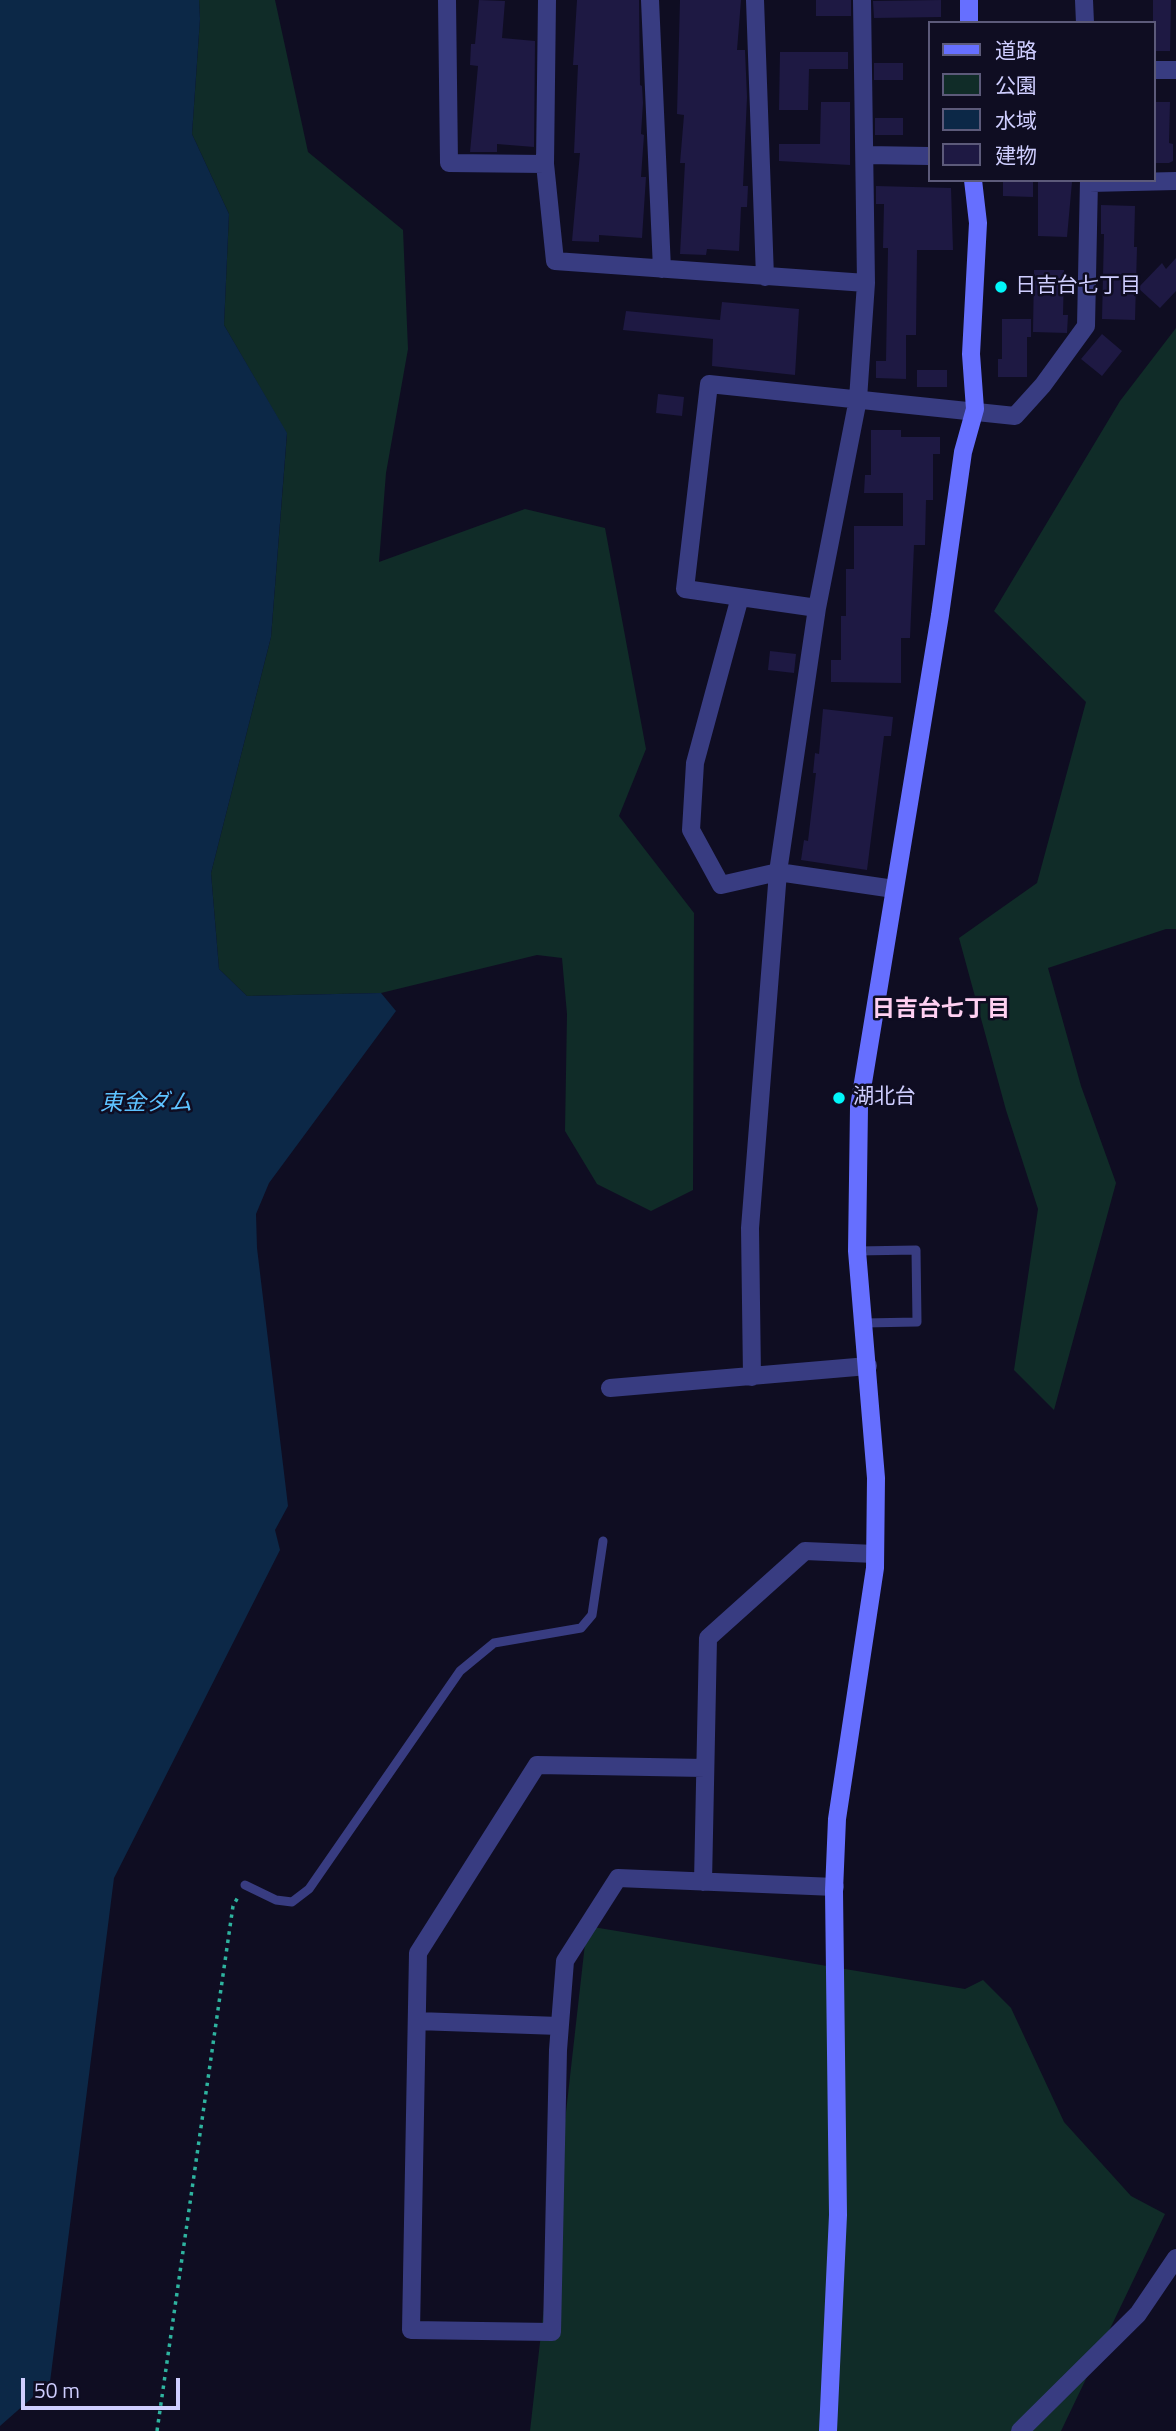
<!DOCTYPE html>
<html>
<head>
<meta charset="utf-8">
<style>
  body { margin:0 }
  #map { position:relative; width:1176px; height:2431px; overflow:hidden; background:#0f0d22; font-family:"Titillium Web","Noto Sans JP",sans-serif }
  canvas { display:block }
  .legend { position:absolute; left:928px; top:21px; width:228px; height:161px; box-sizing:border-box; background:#0f0d22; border:2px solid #5c5a7a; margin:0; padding:9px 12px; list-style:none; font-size:21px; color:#cfceff }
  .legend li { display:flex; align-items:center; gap:14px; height:35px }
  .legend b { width:35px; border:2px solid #5c5a7a }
  .scale { position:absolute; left:21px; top:2378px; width:159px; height:32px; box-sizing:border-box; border:4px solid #cfceff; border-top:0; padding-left:9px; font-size:21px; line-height:24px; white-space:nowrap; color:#cfceff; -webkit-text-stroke:5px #0f0d22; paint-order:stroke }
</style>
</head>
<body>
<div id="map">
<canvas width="1176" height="2431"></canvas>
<ul class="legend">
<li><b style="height:9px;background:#666fff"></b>道路</li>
<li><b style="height:19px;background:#102c28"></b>公園</li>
<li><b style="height:19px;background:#0c2847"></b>水域</li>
<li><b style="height:19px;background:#1e1943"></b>建物</li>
</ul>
<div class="scale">50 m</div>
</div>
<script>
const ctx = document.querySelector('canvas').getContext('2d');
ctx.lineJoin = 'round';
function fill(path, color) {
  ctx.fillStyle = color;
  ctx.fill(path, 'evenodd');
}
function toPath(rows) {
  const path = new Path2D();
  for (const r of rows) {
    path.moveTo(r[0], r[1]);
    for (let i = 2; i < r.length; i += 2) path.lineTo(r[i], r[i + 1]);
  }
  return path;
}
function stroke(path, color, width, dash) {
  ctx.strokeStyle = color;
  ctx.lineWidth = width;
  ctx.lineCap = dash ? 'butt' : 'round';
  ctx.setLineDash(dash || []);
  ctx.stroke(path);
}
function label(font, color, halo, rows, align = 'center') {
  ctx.font = font + ' "Titillium Web","Noto Sans JP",sans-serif';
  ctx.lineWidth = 5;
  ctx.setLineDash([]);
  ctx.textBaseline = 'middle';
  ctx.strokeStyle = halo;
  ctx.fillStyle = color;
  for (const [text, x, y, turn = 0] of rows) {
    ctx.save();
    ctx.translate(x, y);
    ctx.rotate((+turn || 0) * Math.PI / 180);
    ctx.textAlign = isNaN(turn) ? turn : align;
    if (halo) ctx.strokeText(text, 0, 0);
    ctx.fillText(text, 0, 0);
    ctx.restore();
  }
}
fill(toPath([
  [199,0,275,0,308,152,403,230,408,349,386,473,379,562,525,509,605,528,646,749,619,816,694,913,693,1190,651,1211,597,1184,565,1131,567,1014,562,958,537,955,381,993,247,996,219,969,211,873,271,637,287,434,224,325,229,214,192,134,200,19],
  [1176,328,1176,929,1166,929,1048,968,1081,1086,1116,1183,1054,1410,1014,1370,1038,1209,1006,1110,959,938,1037,883,1086,702,994,611,1120,401],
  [587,1926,965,1989,983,1980,1011,2008,1064,2122,1131,2196,1165,2214,1061,2431,530,2431]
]), '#102c28');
fill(toPath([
  [0,0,199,0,200,19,192,134,229,214,224,325,287,433,271,637,211,873,219,969,247,996,381,993,396,1011,269,1183,256,1214,257,1248,288,1506,275,1530,280,1550,114,1878,50,2382,0,2426]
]), '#0c2847');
fill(toPath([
  [479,0,505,1,502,38,535,41,534,147,497,144,497,152,470,152,478,66,470,65,471,44,475,44],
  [577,0,639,0,640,85,642,86,643,103,641,134,644,135,641,177,646,177,642,238,599,235,599,242,572,241,580,153,574,153,578,65,573,65],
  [680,0,741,0,737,50,745,50,747,97,743,186,748,186,747,207,741,207,739,251,707,249,706,255,680,254,685,163,680,163,684,115,677,114],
  [816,0,851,0,851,16,816,16],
  [941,0,941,17,874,18,873,1],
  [1153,0,1171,0,1170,51,1153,51],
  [780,52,848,52,848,69,809,69,808,110,779,110],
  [874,63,903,63,903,80,874,80],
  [821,102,850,102,850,165,779,161,779,144,820,144],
  [1153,102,1170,102,1169,143,1173,144,1173,161,1169,163,1153,163],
  [875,118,903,118,903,135,875,135],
  [1003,180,1033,180,1033,197,1003,196],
  [1038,182,1072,182,1067,237,1038,236],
  [876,186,951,188,953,250,917,250,916,335,906,335,906,379,876,378,876,361,886,361,888,248,883,248,884,204,876,204],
  [1101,205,1135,206,1134,247,1137,247,1135,320,1102,319,1104,234,1101,234],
  [1176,258,1176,291,1160,308,1138,288,1162,263,1166,269],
  [1034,270,1064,270,1063,315,1068,315,1067,333,1033,332],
  [722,302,799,309,795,375,712,366,713,339,623,330,626,311,720,320],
  [1002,319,1031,319,1031,337,1027,337,1027,377,998,377,998,359,1002,359],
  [1102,334,1122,351,1102,376,1081,359],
  [917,370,947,370,947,387,917,387],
  [658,394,684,397,682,416,656,413],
  [871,430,901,430,901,437,940,437,940,454,933,454,933,500,926,500,925,545,914,545,910,638,901,638,901,683,831,682,831,660,841,660,841,616,846,616,846,569,854,569,854,526,903,526,903,493,864,493,865,475,871,475],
  [770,651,796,654,794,673,768,670],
  [823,709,893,717,891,736,884,736,867,870,801,860,804,840,808,841,816,773,813,773,815,753,819,754]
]), '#1e1943');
stroke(toPath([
  [157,2431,233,1906,238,1897]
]), '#2eb39f', 3.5, [3.5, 5]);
stroke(toPath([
  [857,1251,916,1250,917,1322,864,1323],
  [245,1885,276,1900,292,1902,309,1889,460,1671,494,1643,581,1628,592,1615,603,1541]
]), '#383c81', 9);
stroke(toPath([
  [447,0,449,163,545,164],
  [547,0,545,164,555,261,866,283],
  [650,0,662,269],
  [755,0,765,277],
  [1084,0,1085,23],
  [1153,70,1176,70],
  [866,155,929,156],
  [1089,183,1176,181],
  [740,597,695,763,691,830,721,885,778,872,894,889],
  [817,608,685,589,709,384,1015,416,1043,385,1086,326,1089,180],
  [752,1377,750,1228,778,872,817,608,858,399,866,283,862,0],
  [610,1388,868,1366],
  [705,1768,537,1765,418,1953,411,2330,552,2332,558,2050,565,1961,618,1878,835,1887],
  [703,1882,708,1638,805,1551,875,1554],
  [417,2021,559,2026],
  [1020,2431,1138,2314,1176,2258]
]), '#383c81', 18);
stroke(toPath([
  [969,0,969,23],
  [828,2431,838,2215,834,1891,837,1819,875,1568,876,1478,857,1251,859,1107,940,615,963,452,975,409,971,354,978,223,973,180]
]), '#666fff', 18);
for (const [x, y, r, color] of [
  [1001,287,7,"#01f6f9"],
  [839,1098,7,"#01f6f9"]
]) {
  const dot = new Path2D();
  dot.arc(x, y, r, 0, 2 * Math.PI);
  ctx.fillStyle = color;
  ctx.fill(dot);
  stroke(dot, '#0f0d22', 2.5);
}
label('21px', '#cfceff', '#0f0d22', [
  ["日吉台七丁目",1015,287],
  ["湖北台",853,1098]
], 'left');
label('bold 23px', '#ffd0f2', '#0f0d22', [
  ["日吉台七丁目",941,1010]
]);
label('italic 23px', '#5dc2ff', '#0f0d22', [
  ["東金ダム",146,1104]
]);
</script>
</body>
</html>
